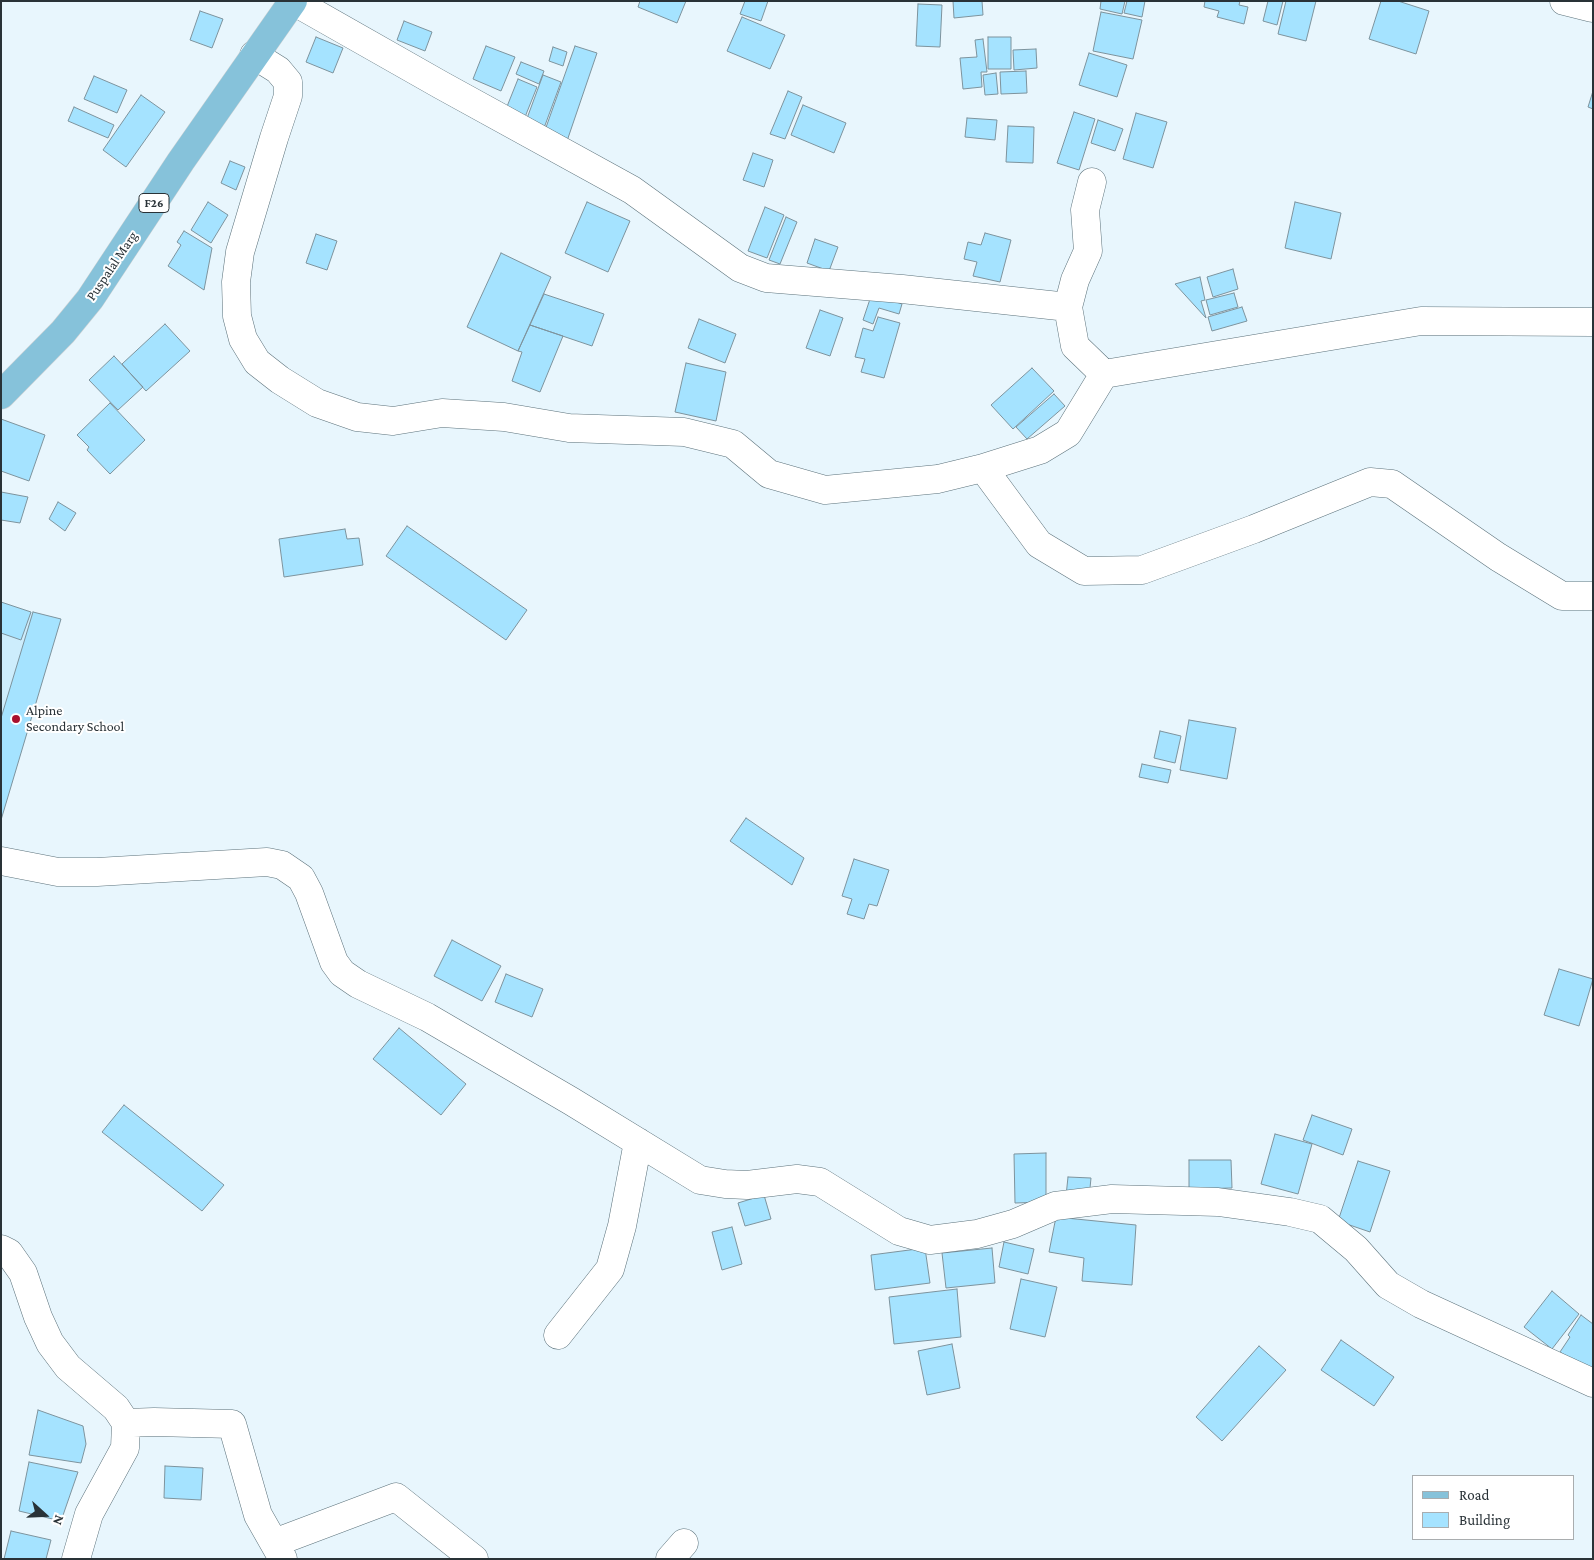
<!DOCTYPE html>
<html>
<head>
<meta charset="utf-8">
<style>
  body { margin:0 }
  #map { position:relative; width:1594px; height:1560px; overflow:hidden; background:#e8f6fd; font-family:"Crimson Pro",serif }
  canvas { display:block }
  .frame { position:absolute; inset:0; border:2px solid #293237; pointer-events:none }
  .legend { position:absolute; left:1412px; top:1475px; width:162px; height:65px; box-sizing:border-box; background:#fff; border:1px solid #a9adaf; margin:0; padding:6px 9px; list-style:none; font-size:15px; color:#293237 }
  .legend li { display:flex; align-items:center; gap:10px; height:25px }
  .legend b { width:25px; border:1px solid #a9adaf }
  .north { position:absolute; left:20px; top:1490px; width:50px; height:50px; -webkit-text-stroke:4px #fff; paint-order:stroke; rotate:110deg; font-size:14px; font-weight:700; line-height:20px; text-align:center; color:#293237 }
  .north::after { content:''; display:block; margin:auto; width:18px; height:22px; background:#293237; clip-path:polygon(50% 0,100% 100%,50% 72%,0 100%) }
</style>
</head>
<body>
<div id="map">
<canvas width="1594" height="1560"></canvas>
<div class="frame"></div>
<ul class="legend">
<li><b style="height:6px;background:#86c2da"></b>Road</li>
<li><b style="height:14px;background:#a5e3ff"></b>Building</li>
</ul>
<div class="north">N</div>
</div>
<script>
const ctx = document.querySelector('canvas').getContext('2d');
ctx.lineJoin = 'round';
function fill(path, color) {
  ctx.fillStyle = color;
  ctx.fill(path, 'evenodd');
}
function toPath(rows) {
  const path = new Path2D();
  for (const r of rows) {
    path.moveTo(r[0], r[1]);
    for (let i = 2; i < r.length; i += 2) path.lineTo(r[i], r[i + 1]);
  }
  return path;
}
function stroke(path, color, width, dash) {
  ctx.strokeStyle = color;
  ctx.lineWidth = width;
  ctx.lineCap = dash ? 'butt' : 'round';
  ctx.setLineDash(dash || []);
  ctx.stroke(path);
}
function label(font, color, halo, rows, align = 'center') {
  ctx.font = font + ' "Crimson Pro",serif';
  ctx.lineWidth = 4;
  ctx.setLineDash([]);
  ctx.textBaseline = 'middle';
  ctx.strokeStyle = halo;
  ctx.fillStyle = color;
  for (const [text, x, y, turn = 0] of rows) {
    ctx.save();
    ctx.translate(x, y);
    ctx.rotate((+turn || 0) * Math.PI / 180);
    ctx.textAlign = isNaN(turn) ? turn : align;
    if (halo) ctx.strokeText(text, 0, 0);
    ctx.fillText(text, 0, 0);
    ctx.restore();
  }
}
fill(toPath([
  [1,602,31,612,61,619,1,820]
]), '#cdedfc');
const building = toPath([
  [640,1,686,1,677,23,638,7,640,1],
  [745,1,768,1,761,21,740,14,745,1],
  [953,1,982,1,983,15,954,18,953,1],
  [1101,1,1125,1,1122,14,1100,9,1101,1],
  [1127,1,1145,1,1142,17,1124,13,1127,1],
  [1205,1,1240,1,1239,5,1248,7,1244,24,1217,17,1219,11,1204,7,1205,1],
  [1268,1,1283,1,1277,25,1263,21,1268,1],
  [1286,1,1316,1,1306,41,1278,34,1286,1],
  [1381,1,1398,1,1429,11,1416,54,1369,39,1381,1],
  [918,4,942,5,940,47,916,46,918,4],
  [200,11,223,19,212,48,190,40,200,11],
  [1101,12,1142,20,1133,59,1093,51,1101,12],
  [742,17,785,35,770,69,727,51,742,17],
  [404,21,432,32,425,51,397,40,404,21],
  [316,37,343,48,333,73,306,62,316,37],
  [988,37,1011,37,1011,69,988,69,988,37],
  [983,39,987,72,981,72,982,87,963,89,960,58,977,57,975,40,983,39],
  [486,46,515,57,501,91,473,79,486,46],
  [575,46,597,53,567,141,544,133,575,46],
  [553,47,567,52,563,66,549,61,553,47],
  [1036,49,1037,68,1014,70,1013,50,1036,49],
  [1089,53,1127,65,1117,97,1079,85,1089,53],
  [521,62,544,71,539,84,516,74,521,62],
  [1026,71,1027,93,1001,94,1000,72,1026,71],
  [996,73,998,94,985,95,983,75,996,73],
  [543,75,561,82,544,128,526,121,543,75],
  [94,76,127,90,117,113,84,99,94,76],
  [518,79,537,87,525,117,506,109,518,79],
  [788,91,802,97,785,139,770,134,788,91],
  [1593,91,1593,109,1588,107,1593,91],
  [141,95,165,112,126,167,103,150,141,95],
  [803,105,846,123,834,153,791,135,803,105],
  [74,107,114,125,108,138,68,121,74,107],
  [1074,112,1095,119,1079,170,1057,163,1074,112],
  [1136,113,1167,122,1153,168,1123,159,1136,113],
  [967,118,997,120,995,140,965,137,967,118],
  [1098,120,1123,129,1115,151,1091,143,1098,120],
  [1008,126,1034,127,1033,163,1006,162,1008,126],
  [753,153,773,160,764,187,743,180,753,153],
  [230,161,245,167,236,190,221,183,230,161],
  [208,202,228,215,211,243,191,230,208,202],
  [587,202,630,221,608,272,565,253,587,202],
  [1295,202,1341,213,1331,259,1285,248,1295,202],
  [765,207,784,215,767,258,748,251,765,207],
  [786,217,797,222,780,264,769,260,786,217],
  [184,231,212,248,204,290,168,266,181,245,177,242,184,231],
  [985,233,1011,240,1000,282,973,276,977,262,964,259,968,242,981,245,985,233],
  [316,234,337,241,327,270,306,263,316,234],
  [815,239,838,247,829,271,807,263,815,239],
  [501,253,551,277,518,351,467,327,501,253],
  [1233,269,1238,289,1213,297,1207,277,1233,269],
  [1200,277,1205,300,1201,301,1206,318,1175,284,1200,277],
  [872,293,902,304,899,314,879,308,873,324,863,320,872,293],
  [1234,293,1238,307,1210,315,1206,300,1234,293],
  [544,294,604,314,592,346,530,325,544,294],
  [1242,307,1247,321,1212,331,1208,317,1242,307],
  [820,310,843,318,830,356,806,348,820,310],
  [878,317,900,323,884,378,861,372,865,359,855,357,863,328,873,331,878,317],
  [699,319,736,334,725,363,688,348,699,319],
  [165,324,190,351,146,391,122,364,165,324],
  [530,325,563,336,540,392,512,381,522,352,518,351,530,325],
  [114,356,143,387,118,410,89,380,114,356],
  [686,363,726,372,716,421,675,412,686,363],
  [1032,368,1054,391,1013,429,991,405,1032,368],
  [1054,394,1065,406,1027,439,1016,427,1054,394],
  [110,403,145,440,110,474,87,450,89,447,77,435,110,403],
  [1,419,45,435,29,481,1,471,1,419],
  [1,492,28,497,20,523,1,520,1,492],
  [58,502,76,513,65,531,49,519,58,502],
  [407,526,527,610,506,640,386,556,407,526],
  [345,529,347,539,359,538,363,565,284,577,279,539,345,529],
  [1,602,31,612,21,640,1,633,1,602],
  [33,612,61,619,1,820,1,718,33,612],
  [1189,720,1236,728,1227,779,1180,770,1189,720],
  [1160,731,1181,736,1175,763,1154,758,1160,731],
  [1142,764,1171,770,1168,783,1139,777,1142,764],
  [746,818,804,858,792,885,730,841,746,818],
  [854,859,889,870,877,906,869,904,864,919,847,914,852,899,842,896,854,859],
  [452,940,501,966,482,1001,434,976,452,940],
  [1559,969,1593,979,1579,1026,1544,1015,1559,969],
  [506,974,543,989,532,1017,495,1002,506,974],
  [399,1028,466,1084,441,1115,373,1059,399,1028],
  [124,1105,224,1185,202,1211,102,1132,124,1105],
  [1312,1115,1352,1129,1343,1155,1303,1140,1312,1115],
  [1275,1134,1312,1144,1298,1194,1261,1184,1275,1134],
  [1046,1153,1046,1202,1015,1203,1014,1154,1046,1153],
  [1189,1160,1231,1160,1232,1188,1189,1189,1189,1160],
  [1358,1161,1390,1171,1370,1232,1338,1221,1358,1161],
  [1068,1177,1091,1178,1089,1198,1066,1196,1068,1177],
  [764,1195,771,1219,745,1226,738,1203,764,1195],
  [1056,1217,1136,1225,1132,1285,1082,1281,1084,1258,1049,1252,1056,1217],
  [732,1227,742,1264,722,1270,712,1232,732,1227],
  [1004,1242,1034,1249,1028,1274,999,1267,1004,1242],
  [925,1248,930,1283,875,1290,871,1255,925,1248],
  [992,1248,995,1283,946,1288,942,1253,992,1248],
  [1021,1279,1057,1287,1045,1337,1010,1329,1021,1279],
  [957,1289,961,1337,894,1344,889,1297,957,1289],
  [1552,1291,1579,1314,1552,1349,1524,1327,1552,1291],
  [1581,1315,1593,1324,1593,1366,1589,1372,1560,1352,1570,1337,1568,1335,1581,1315],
  [1341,1340,1394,1377,1374,1406,1321,1370,1341,1340],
  [952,1344,960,1388,927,1395,918,1351,952,1344],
  [1259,1346,1286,1370,1222,1441,1196,1417,1259,1346],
  [38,1410,83,1426,86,1444,81,1463,29,1455,38,1410],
  [29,1462,78,1472,61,1521,19,1511,29,1462],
  [165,1466,203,1468,201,1500,164,1498,165,1466],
  [11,1531,51,1540,46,1559,4,1559,11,1531]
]);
fill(building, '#a5e3ff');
stroke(building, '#7d939d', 1);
const minor = toPath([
  [293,1,441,85,632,190,740,268,766,278,902,289,1068,307,1075,346,1104,374,1421,321,1593,322],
  [1564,1,1592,8],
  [254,55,278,70,288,82,288,96,274,138,240,252,236,282,237,316,243,339,257,362,280,380,317,403,357,417,393,421,442,413,504,417,569,428,684,432,733,444,769,474,825,490,938,479,983,468,1040,450,1068,433,1104,374],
  [1068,307,1075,280,1088,251,1085,210,1092,182],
  [983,468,1039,544,1084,571,1142,570,1254,529,1370,482,1392,484,1498,557,1562,596,1593,596],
  [1,861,58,872,97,872,267,862,282,865,301,878,309,893,334,962,342,973,358,984,427,1017,571,1101,700,1180,725,1184,747,1185,797,1179,820,1182,899,1231,930,1240,977,1234,1013,1224,1055,1206,1112,1199,1218,1202,1290,1212,1320,1219,1356,1249,1388,1285,1421,1304,1593,1383],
  [1,1249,9,1253,23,1273,38,1317,50,1343,68,1367,116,1408,126,1423,125,1448,89,1514,76,1559],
  [558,1335,610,1269,622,1226,638,1142],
  [126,1423,154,1422,232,1424,258,1515,283,1559],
  [274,1543,396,1497,474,1559],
  [670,1559,684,1543]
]);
const major = toPath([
  [1,395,63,332,90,299,181,161,293,1]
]);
stroke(minor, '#5c727b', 29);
stroke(major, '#d0d2d3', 29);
stroke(minor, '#fff', 28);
stroke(major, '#86c2da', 28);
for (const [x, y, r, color] of [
  [16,719,5,"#a9112e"]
]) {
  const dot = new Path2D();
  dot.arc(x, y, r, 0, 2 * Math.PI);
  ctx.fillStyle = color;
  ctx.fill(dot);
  stroke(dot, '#fff', 2);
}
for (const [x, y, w] of [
  [154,203,30]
]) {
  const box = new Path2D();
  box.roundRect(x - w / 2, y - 9.5, w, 19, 4);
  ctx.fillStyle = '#fff';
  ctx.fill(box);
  stroke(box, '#293237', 1);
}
label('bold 12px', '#293237', null, [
  ["F26",154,203]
]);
label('14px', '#293237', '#fff', [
  ["Puspalal Marg",112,266,-56]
]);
label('14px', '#293237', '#fff', [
  ["Alpine",26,711],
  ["Secondary School",26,727]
], 'left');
</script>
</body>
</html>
